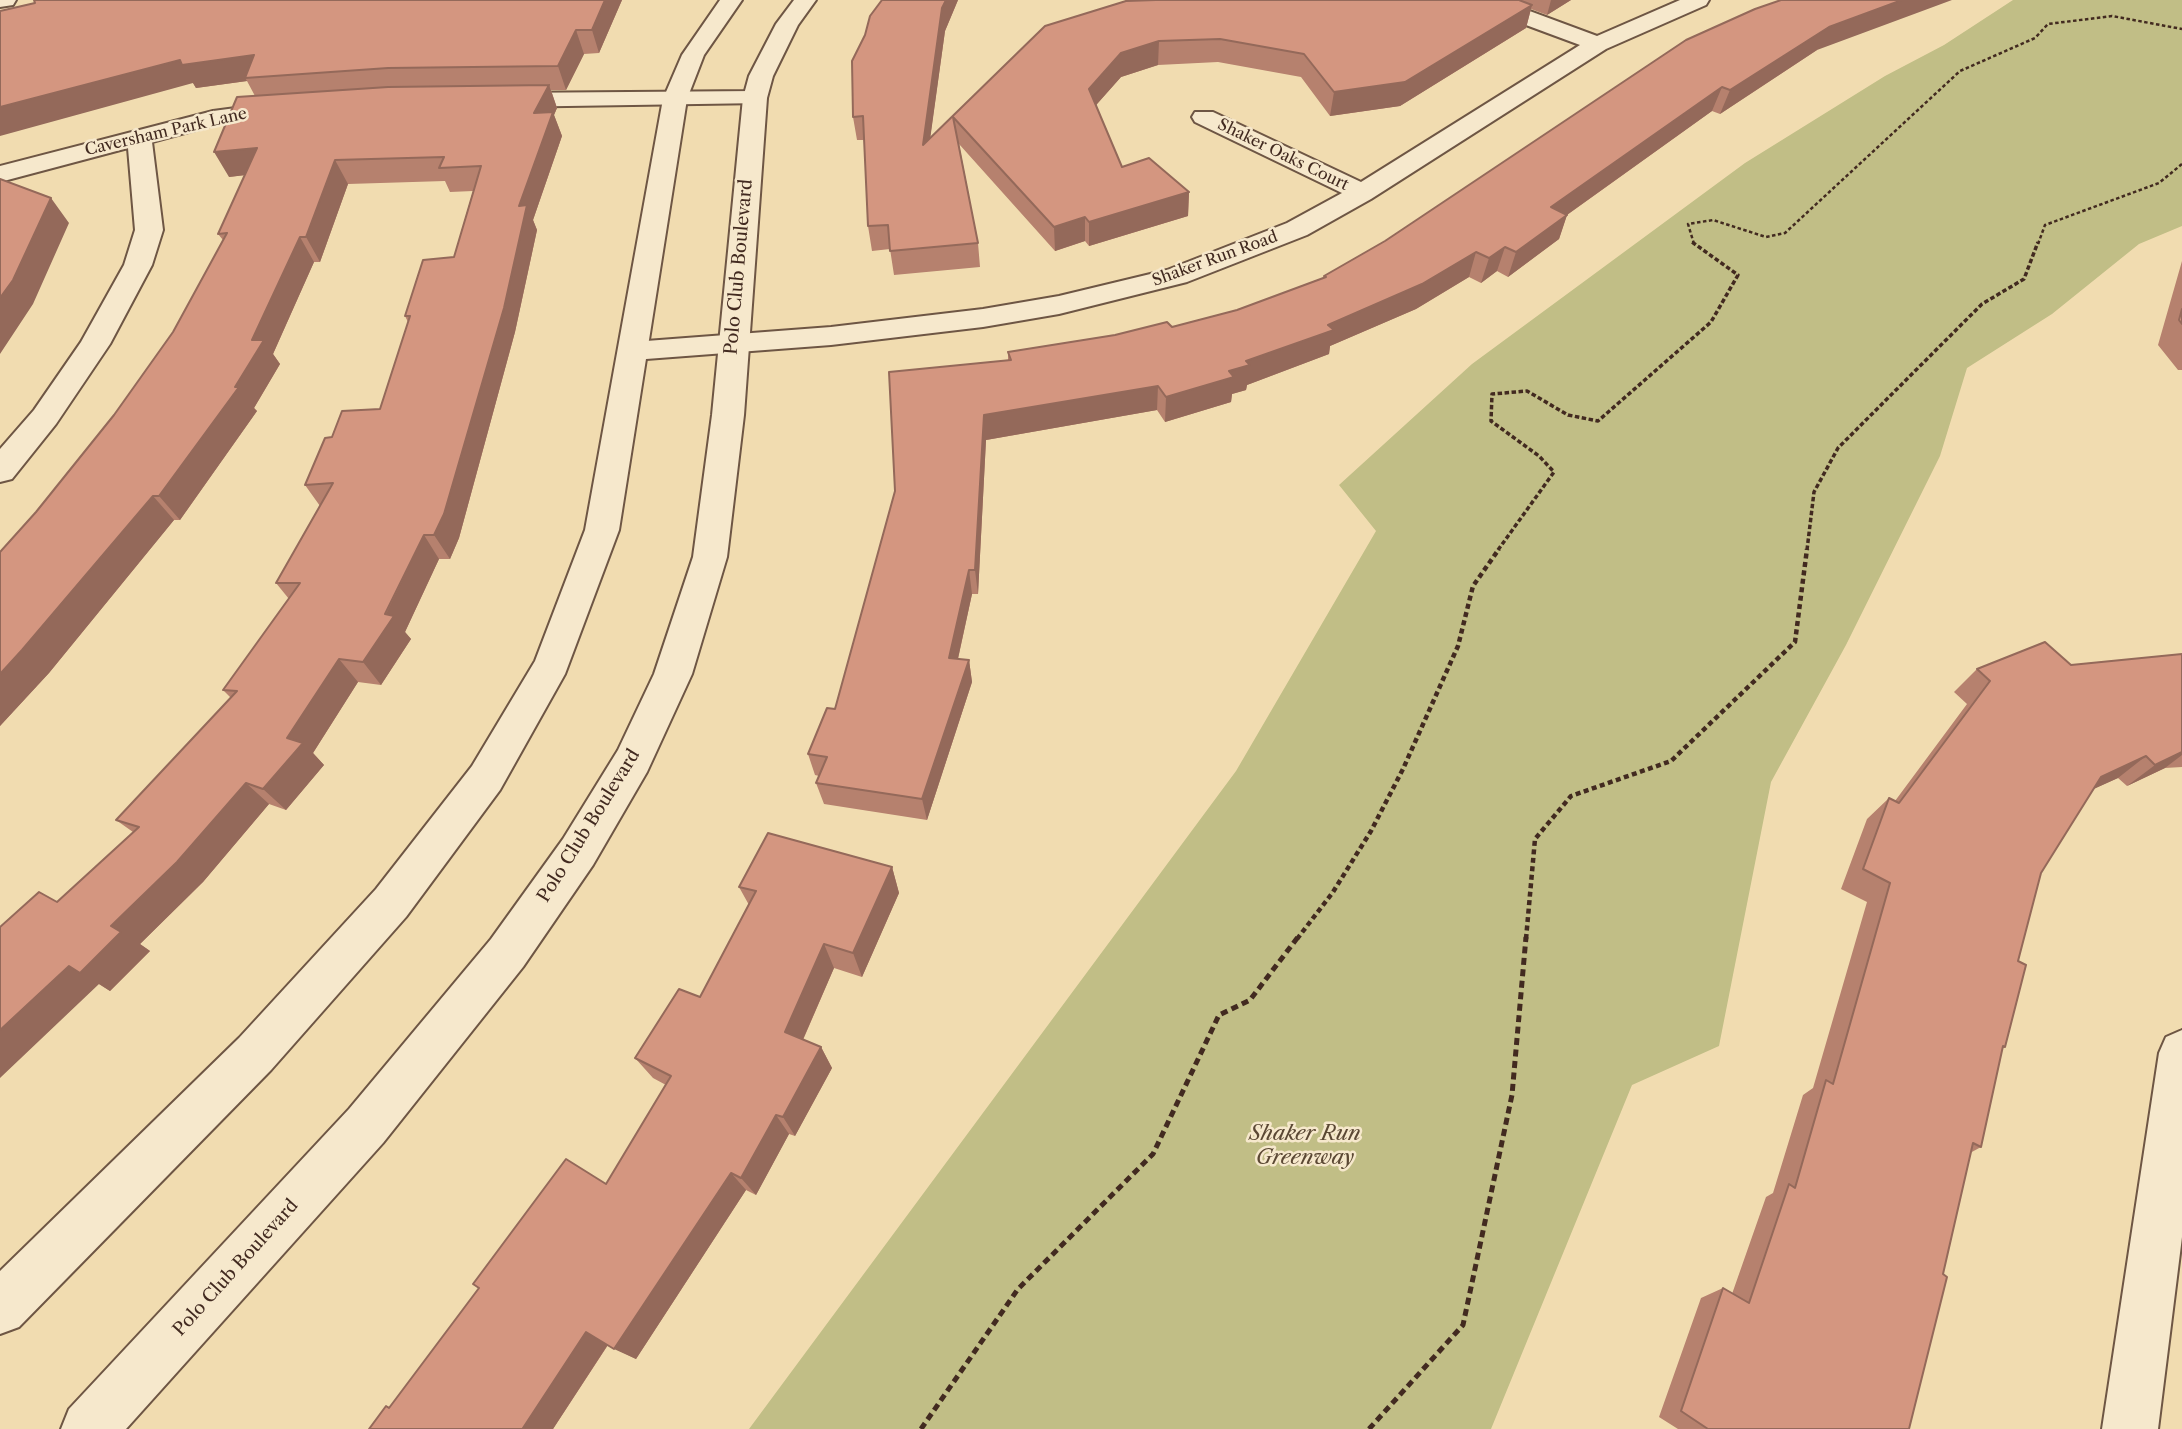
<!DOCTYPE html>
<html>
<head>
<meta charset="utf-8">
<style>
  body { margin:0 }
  canvas { display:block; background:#f1dcb0 }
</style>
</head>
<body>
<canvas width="2182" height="1429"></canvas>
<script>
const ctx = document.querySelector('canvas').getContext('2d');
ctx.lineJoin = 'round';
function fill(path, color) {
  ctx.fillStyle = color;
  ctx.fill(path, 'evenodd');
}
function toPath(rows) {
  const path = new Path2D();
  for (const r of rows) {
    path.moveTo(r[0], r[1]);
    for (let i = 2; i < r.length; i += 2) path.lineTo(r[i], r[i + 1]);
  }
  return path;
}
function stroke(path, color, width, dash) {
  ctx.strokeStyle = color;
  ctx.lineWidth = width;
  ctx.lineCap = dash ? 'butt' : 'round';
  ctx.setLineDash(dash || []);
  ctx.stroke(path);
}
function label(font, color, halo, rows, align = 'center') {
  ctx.font = font + ' "Libre Caslon Text",serif';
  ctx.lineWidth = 5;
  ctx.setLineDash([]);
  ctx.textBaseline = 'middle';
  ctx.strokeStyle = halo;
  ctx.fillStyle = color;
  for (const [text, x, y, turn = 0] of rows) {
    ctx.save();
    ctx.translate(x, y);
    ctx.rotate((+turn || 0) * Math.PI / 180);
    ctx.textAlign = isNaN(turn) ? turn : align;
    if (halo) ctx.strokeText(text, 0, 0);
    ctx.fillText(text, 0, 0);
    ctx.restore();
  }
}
fill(toPath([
  [2013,0,2182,0,2182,226,2139,244,2052,314,1967,368,1940,456,1846,645,1771,782,1719,1046,1632,1085,1491,1429,749,1429,1236,771,1376,531,1339,485,1472,364,1745,163,1885,76,1944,45]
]), '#c1be86');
const minor = toPath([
  [0,0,16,0,13,5,0,7,0,0],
  [1469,0,1500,0,1597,36,1680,0,1709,0,1706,5,1606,49,1371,199,1307,235,1187,282,1059,314,983,327,831,345,633,360,622,358,618,351,622,344,633,342,831,327,983,309,1059,296,1167,270,1287,223,1342,193,1195,122,1192,117,1195,112,1213,112,1361,182,1580,45,1472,5,1469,0],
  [755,91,763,93,767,98,763,103,502,107,494,105,490,100,494,95,502,93,755,91],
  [281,102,290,104,293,109,290,114,214,125,152,142,163,230,152,265,110,344,56,424,12,479,0,482,0,449,34,410,81,342,124,265,135,230,128,148,0,182,0,166,213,111,281,102],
  [2182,1030,2182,1237,2158,1429,2102,1429,2159,1053,2166,1037,2182,1030]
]);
const tertiary = toPath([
  [720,0,742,0,704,55,687,99,619,530,565,674,500,790,406,917,271,1070,19,1327,0,1334,0,1271,239,1038,376,889,472,766,535,661,585,530,663,99,682,55,720,0],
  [794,0,816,0,798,25,773,76,767,98,744,415,727,557,692,674,647,772,593,865,523,967,383,1143,126,1429,61,1429,69,1409,349,1109,491,939,563,839,618,750,654,674,693,557,712,415,743,98,749,76,776,24,794,0]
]);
stroke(minor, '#6e5644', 4);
stroke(tertiary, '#6e5644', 4);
stroke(toPath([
  [1694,244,1688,224,1713,220,1766,237,1785,233,1960,71,2035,38,2048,24,2112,16,2182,29],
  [2038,244,2045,225,2159,183,2182,164]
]), '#422a20', 2.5, [3.5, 2.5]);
stroke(toPath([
  [1498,550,1554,472,1539,456,1491,421,1492,394,1527,391,1568,415,1598,421,1711,322,1738,275,1692,242],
  [1807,550,1814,492,1838,448,1982,304,2024,279,2038,242]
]), '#422a20', 3.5, [4.5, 2.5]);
stroke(toPath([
  [1297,939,1333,892,1371,831,1403,769,1458,646,1473,586,1499,549],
  [1526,939,1535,839,1571,796,1671,761,1795,642,1807,549]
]), '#422a20', 4.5, [5, 3.5]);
stroke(toPath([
  [921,1429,1018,1289,1153,1154,1219,1015,1250,1000,1298,937],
  [1369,1429,1463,1325,1512,1095,1526,937]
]), '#422a20', 5, [7, 4.5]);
fill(minor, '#f6e8cc');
fill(tertiary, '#f6e8cc');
fill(toPath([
  [622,0,599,53,584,54,566,90,551,90,557,108,554,115,562,136,533,220,537,230,515,332,459,538,450,559,439,559,405,632,411,639,381,685,358,682,313,753,324,765,286,810,269,804,203,882,140,944,150,951,110,991,99,984,57,902,133,832,116,820,231,698,223,690,289,599,276,583,320,506,305,485,332,437,380,409,408,322,405,316,454,257,473,191,450,192,445,181,348,184,320,262,314,262,273,354,280,364,254,408,257,411,180,520,174,520,49,673,0,726,0,552,36,512,114,415,173,332,223,240,218,234,245,175,229,177,255,96,247,81,196,88,193,83,0,11],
  [882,0,958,0,945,31,930,138,1045,26,1156,0,1571,0,1547,15,1531,9,1526,28,1400,106,1330,116,1301,77,1218,62,1158,65,1121,77,1096,105,1122,167,1189,192,1188,216,1089,246,1085,241,1055,251,959,144,978,243,980,267,894,275,890,249,872,251,868,226,864,140,857,140,853,117],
  [1686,40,1817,50,1720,114,1712,111,1567,215,1559,239,1508,277,1497,271,1481,283,1469,277,1416,309,1330,346,1329,354,1247,385,1246,390,1232,394,1231,402,1165,422,1157,410,986,440,978,594,972,594,958,659,969,660,972,682,927,820,824,804,816,783,819,776,815,775,808,754,835,709,1008,361,1008,352,1172,327,1237,310,1323,278,1324,276,1385,241],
  [2182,261,2182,370,2178,370,2158,345],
  [2182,654,2182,767,2165,768,2127,786,2118,778,2093,789,2041,873,2018,961,2005,1047,2002,1049,1981,1147,1970,1153,1909,1429,1678,1429,1659,1417,1701,1298,1723,1288,1732,1294,1766,1197,1773,1193,1803,1095,1813,1088,1867,902,1841,889,1867,819,1889,798,1895,801,1967,704,1954,692,1977,669,2071,665],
  [892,867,899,893,862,977,834,968,803,1040,821,1047,832,1068,795,1136,789,1134,756,1195,746,1190,636,1359,608,1345,553,1429,369,1429,386,1406,390,1407,606,1184,666,1085,653,1078,635,1058,700,997,749,905,739,887]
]), '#b6816e');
fill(toPath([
  [605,0,622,0,599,53,592,30],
  [946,0,958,0,945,31,926,169,923,145,942,8],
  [1551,0,1571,0,1547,15],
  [1902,0,1952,0,1817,50,1720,114,1730,90,1829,27],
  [1532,5,1526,28,1400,106,1330,116,1334,92],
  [576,30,584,54,566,90,558,66],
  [1159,41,1158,65,1121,77,1090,112,1089,89,1121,53],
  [254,55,245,78,247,81,196,88,193,83,0,136,0,107,180,60],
  [549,85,557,108,554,115,562,136,533,220,537,230,515,332,459,538,450,559,434,535,519,206,534,113],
  [1722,87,1712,111,1543,232,1551,207],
  [257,148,271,172,229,177,214,152],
  [335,160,348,184,320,262,306,237],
  [1189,192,1188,216,1089,246,1089,222],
  [51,198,69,223,33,304,0,354,0,298],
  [1567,215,1559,239,1508,277,1516,252],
  [1085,217,1085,241,1055,251,1054,227],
  [300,237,314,262,273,354,280,364,254,408,257,411,180,520,159,496,235,387,252,340],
  [1505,247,1497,271,1481,283,1489,258],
  [1476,252,1469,277,1416,309,1330,346,1329,354,1247,385,1246,390,1232,394,1231,402,1165,422,1166,397,1229,371,1246,361,1328,325],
  [1158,386,1157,410,986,440,978,594,975,570,984,415],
  [153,496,174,520,49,673,0,726,0,674],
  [424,535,439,559,405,632,411,639,381,685,363,662],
  [969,570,972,594,953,681,949,658],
  [339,659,358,682,313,753,324,765,286,810,263,789,287,738],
  [969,660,972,682,927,820,922,799],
  [2182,752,2182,755,2165,768,2127,786,2155,765],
  [2146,756,2118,778,2074,798,2101,777],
  [246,783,269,804,203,882,140,944,150,951,110,991,99,984,0,1078,0,1030,111,926],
  [892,867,899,893,862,977,853,953],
  [824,944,834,968,797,1053,785,1032],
  [821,1047,832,1068,795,1136,783,1117],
  [776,1115,789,1134,756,1195,741,1178],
  [731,1173,746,1190,636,1359,614,1349],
  [586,1332,609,1343,553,1429,525,1429,523,1428]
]), '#94695a');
const building = toPath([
  [34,0,605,0,592,30,576,30,558,66,388,68,245,78,254,55,182,65,180,60,0,107,0,11,35,3,34,0],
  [882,0,946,0,942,8,923,145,1045,26,1126,1,1156,0,1519,0,1532,5,1405,82,1334,92,1304,54,1220,39,1159,41,1121,53,1089,89,1122,167,1149,158,1189,192,1089,222,1085,217,1054,227,953,117,978,243,890,251,888,225,868,226,863,116,853,117,852,61,865,35,870,16,882,0],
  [1781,0,1902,0,1829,27,1730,90,1722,87,1551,207,1567,215,1516,252,1505,247,1489,258,1476,252,1422,284,1328,325,1334,330,1246,361,1250,365,1229,371,1234,377,1166,397,1158,386,984,415,975,570,969,570,949,658,969,660,922,799,816,783,827,757,808,754,827,708,835,709,895,491,889,372,1011,360,1008,352,1115,335,1167,322,1172,327,1237,310,1326,277,1324,276,1385,241,1686,40,1755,9,1781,0],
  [549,85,534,113,553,112,519,206,527,205,504,308,444,514,434,535,424,535,385,614,394,616,363,662,339,659,287,738,303,743,263,789,246,783,177,862,111,926,121,932,80,973,69,966,0,1030,0,927,39,892,57,902,139,827,116,820,237,691,223,690,300,583,276,583,333,483,305,485,325,438,332,437,342,411,380,409,410,316,405,316,423,260,454,257,481,166,439,168,444,157,335,160,306,237,300,237,252,340,264,340,235,387,239,387,159,496,153,496,22,650,0,674,0,552,36,512,114,415,173,332,227,233,218,234,257,148,214,152,237,97,388,87,549,85],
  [0,179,51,198,13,280,0,298,0,179],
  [2182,309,2182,324,2179,320,2182,309],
  [2045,642,2071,665,2182,654,2182,752,2155,765,2146,756,2101,777,2041,873,2018,961,2026,965,2005,1047,2003,1046,1981,1147,1973,1143,1943,1274,1947,1277,1909,1429,1708,1429,1681,1411,1723,1288,1749,1303,1789,1184,1795,1188,1826,1080,1833,1084,1890,883,1863,869,1889,798,1899,803,1990,681,1977,669,2045,642],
  [768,833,892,867,853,953,824,944,785,1032,821,1047,783,1117,776,1115,741,1178,731,1173,614,1349,586,1332,523,1428,525,1429,369,1429,386,1406,389,1408,479,1288,473,1284,566,1159,606,1184,671,1076,635,1058,679,989,700,997,756,891,739,887,768,833]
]);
fill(building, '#d49680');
stroke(building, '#94695a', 2);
label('16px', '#422a20', '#f6e8cc', [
  ["Caversham Park Lane",166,132,-13],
  ["Shaker Oaks Court",1283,155,26],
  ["Shaker Run Road",1215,259,-20]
]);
label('18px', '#422a20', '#f6e8cc', [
  ["Polo Club Boulevard",739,267,-85],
  ["Polo Club Boulevard",589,826,-58],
  ["Polo Club Boulevard",236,1268,-48]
]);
label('italic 21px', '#5b4834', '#f6e8cc', [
  ["Shaker Run",1305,1134],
  ["Greenway",1305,1158]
]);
</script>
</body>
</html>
